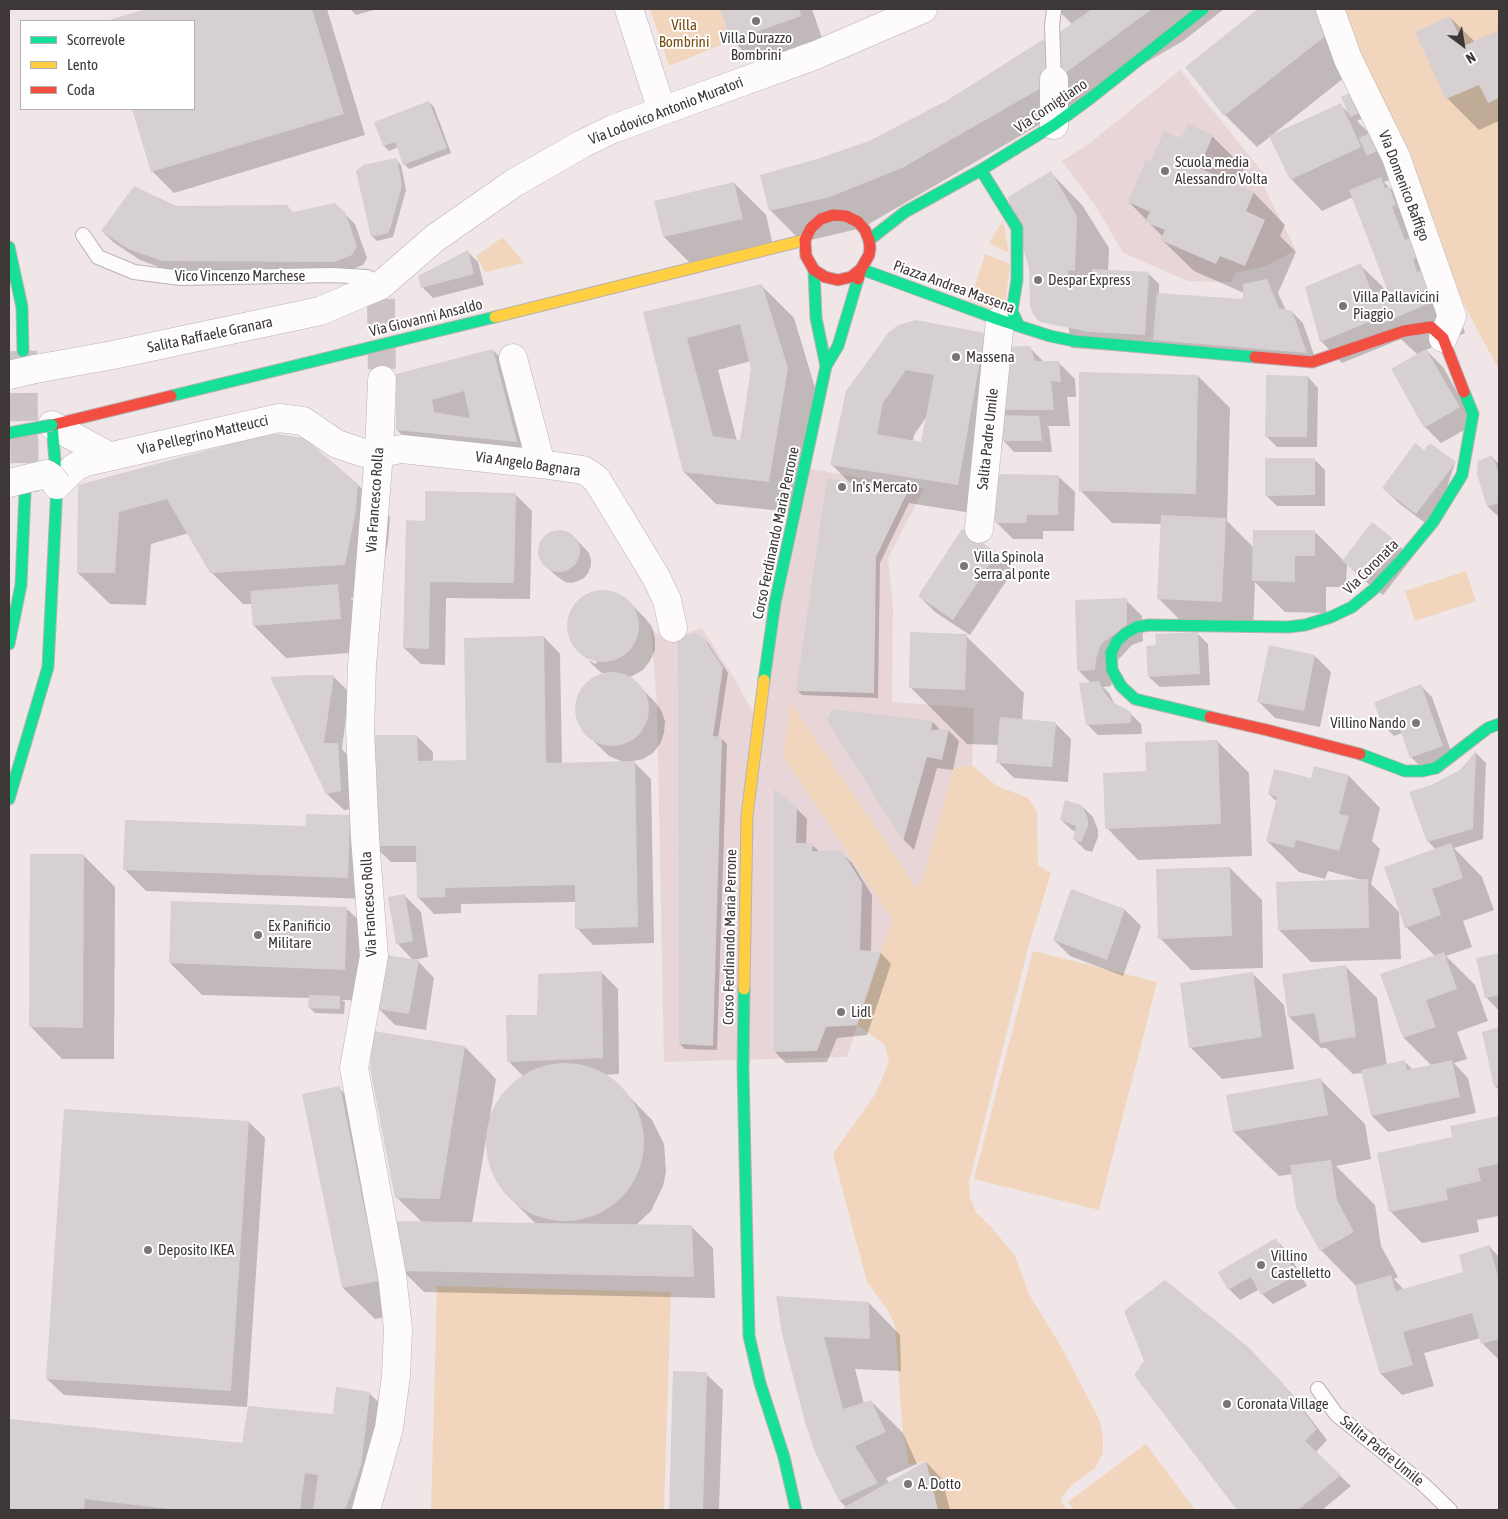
<!DOCTYPE html>
<html>
<head>
<meta charset="utf-8">
<style>
  body { margin:0 }
  #map { position:relative; width:1508px; height:1519px; overflow:hidden; background:#f0e6e8; font-family:"Asap Condensed",sans-serif }
  canvas { display:block }
  .frame { position:absolute; inset:0; border:10px solid #3e3738; pointer-events:none }
  .legend { position:absolute; left:20px; top:20px; width:175px; height:90px; box-sizing:border-box; background:#fff; border:1px solid #b2afaf; margin:0; padding:6px 9px; list-style:none; font-size:15px; color:#3e3738 }
  .legend li { display:flex; align-items:center; gap:10px; height:25px }
  .legend b { width:25px; border:1px solid #b2afaf }
  .north { position:absolute; left:1438px; top:20px; width:50px; height:50px; -webkit-text-stroke:4px #fff; paint-order:stroke; rotate:149deg; font-size:14px; font-weight:700; line-height:20px; text-align:center; color:#3e3738 }
  .north::after { content:''; display:block; margin:auto; width:18px; height:22px; background:#3e3738; clip-path:polygon(50% 0,100% 100%,50% 72%,0 100%) }
</style>
</head>
<body>
<div id="map">
<canvas width="1508" height="1519"></canvas>
<div class="frame"></div>
<ul class="legend">
<li><b style="height:6px;background:#16e098"></b>Scorrevole</li>
<li><b style="height:6px;background:#ffcf43"></b>Lento</li>
<li><b style="height:6px;background:#f24e42"></b>Coda</li>
</ul>
<div class="north">N</div>
</div>
<script>
const ctx = document.querySelector('canvas').getContext('2d');
ctx.lineJoin = 'round';
function fill(path, color) {
  ctx.fillStyle = color;
  ctx.fill(path, 'evenodd');
}
function toPath(rows) {
  const path = new Path2D();
  for (const r of rows) {
    if (r.length === 3) {
      path.moveTo(r[0] + r[2], r[1]);
      path.arc(r[0], r[1], r[2], 0, 2 * Math.PI);
      continue;
    }
    path.moveTo(r[0], r[1]);
    for (let i = 2; i < r.length; i += 2) path.lineTo(r[i], r[i + 1]);
  }
  return path;
}
function stroke(path, color, width, dash) {
  ctx.strokeStyle = color;
  ctx.lineWidth = width;
  ctx.lineCap = dash ? 'butt' : 'round';
  ctx.setLineDash(dash || []);
  ctx.stroke(path);
}
function label(font, color, halo, rows, align = 'center') {
  ctx.font = font + ' "Asap Condensed",sans-serif';
  ctx.lineWidth = 4;
  ctx.setLineDash([]);
  ctx.textBaseline = 'middle';
  ctx.strokeStyle = halo;
  ctx.fillStyle = color;
  for (const [text, x, y, turn = 0] of rows) {
    ctx.save();
    ctx.translate(x, y);
    ctx.rotate((+turn || 0) * Math.PI / 180);
    ctx.textAlign = isNaN(turn) ? turn : align;
    if (halo) ctx.strokeText(text, 0, 0);
    ctx.fillText(text, 0, 0);
    ctx.restore();
  }
}
fill(toPath([
  [1180,70,1269,180,1264,187,1296,250,1266,266,1235,273,1232,282,1188,281,1123,253,1097,208,1062,161,1089,144],
  [806,468,924,489,888,558,893,606,892,702,974,708,972,765,953,769,924,876,917,888,892,919,847,1057,664,1062,657,706,651,630,674,643,685,634,702,628,734,678,757,720]
]), '#e8d5d8');
fill(toPath([
  [650,9,720,9,731,41,669,66],
  [1341,9,1499,9,1499,370,1446,271],
  [1003,220,1009,253,989,243],
  [503,237,524,263,485,272,476,256],
  [985,254,1010,264,1004,314,970,301],
  [1466,571,1476,601,1415,621,1405,591],
  [791,703,917,888,924,876,953,769,972,765,997,786,1028,798,1037,812,1038,865,1051,873,1028,948,969,1182,970,1197,976,1212,993,1229,1015,1256,1029,1294,1063,1350,1099,1419,1103,1436,1103,1453,1095,1468,1073,1484,1062,1497,1061,1502,1068,1510,938,1510,926,1461,909,1465,902,1425,895,1325,887,1309,867,1282,833,1154,876,1093,889,1062,885,1045,857,1025,892,919,783,756],
  [1033,951,1157,982,1099,1210,974,1179],
  [437,1286,671,1292,664,1510,431,1510],
  [1146,1444,1195,1510,1074,1510,1068,1502]
]), '#f1d6bd');
fill(toPath([
  [150,9,327,9,365,135,174,193,152,171,134,109,194,109,194,21,109,21],
  [350,9,377,9,356,15],
  [721,9,812,9,822,38,754,62,732,40],
  [1058,9,1224,9,1183,41,862,228,802,242,770,210,818,160,870,142,946,102,1044,41,1058,55,1072,24,1058,10],
  [1260,9,1334,9,1359,66,1272,135,1340,105,1351,115,1343,98,1373,113,1357,121,1370,134,1392,179,1384,182,1412,210,1455,303,1465,333,1426,350,1443,367,1475,424,1441,443,1425,427,1418,355,1401,339,1342,363,1321,341,1360,265,1382,286,1384,291,1389,290,1353,197,1322,211,1291,179,1271,136,1257,147,1225,115,1187,67],
  [1450,17,1475,42,1499,31,1499,121,1479,130,1447,98],
  [429,102,434,107,451,153,409,169,404,164,398,147,389,151,384,146,375,122],
  [1212,136,1244,168,1236,186,1254,193,1285,225,1280,236,1296,252,1278,293,1286,311,1292,312,1303,323,1317,364,1071,348,1051,173,1082,205,1109,248,1108,271,1149,274,1159,284,1159,294,1244,301,1244,293,1194,271,1162,240,1163,237,1129,202,1151,163,1182,140],
  [396,160,401,165,406,190,393,237,377,241,372,236],
  [734,183,766,215,774,250,696,269,664,237],
  [176,207,293,213,344,213,355,224,367,258,363,265,345,272,173,272,140,260,113,242,102,231],
  [467,251,478,262,484,285,433,298,422,287],
  [762,286,794,318,819,401,801,513,716,504,684,472,644,313],
  [751,361,753,369,741,441,737,441,718,370],
  [984,334,1002,352,1029,347,1044,362,1058,362,1075,379,1076,397,1067,397,1070,426,1047,426,1049,428,1052,452,1014,452,1003,440,997,476,1058,476,1075,492,1074,531,1043,531,1043,539,1013,539,996,522,997,483,990,516,909,503,880,563,878,698,802,695,797,690,850,483,832,465,848,392],
  [927,416,922,444,913,442,914,435],
  [493,350,524,382,548,473,429,462,397,430,397,375],
  [1198,376,1230,408,1227,521,1254,548,1315,532,1344,561,1395,542,1412,558,1383,595,1360,577,1347,564,1346,587,1326,587,1326,613,1285,612,1255,582,1253,633,1190,630,1158,598,1161,524,1112,523,1081,491],
  [1308,377,1318,388,1317,447,1277,447,1266,436],
  [1425,452,1455,463,1433,529,1400,504,1383,488],
  [1492,457,1499,464,1499,517,1488,507,1478,474],
  [1314,459,1325,470,1325,506,1277,506,1266,495],
  [358,485,390,517,388,543,377,596,350,598,370,617,373,651,286,658,254,626,252,604,243,604,211,572,189,533,151,544,146,605,110,604,78,573,79,486],
  [516,495,532,511,530,599,446,598,445,665,421,664,404,648,426,522],
  [562,531,568,533,573,536,589,553,591,560,591,566,588,573,584,578,578,581,571,583,565,582,554,574,543,563,539,550,544,538,548,534],
  [962,531,997,554,1013,571,970,635,935,612,919,596],
  [597,591,608,591,619,594,628,601,645,618,652,627,655,639,655,650,650,661,643,670,632,676,628,677,637,684,654,701,661,710,665,721,664,733,660,744,653,753,643,759,633,761,651,779,654,943,593,945,577,928,576,902,461,904,461,913,434,914,418,897,417,862,391,862,374,846,417,736,433,752,433,762,467,761,544,637,560,654,562,764,623,762,609,756,583,731,578,721,576,709,578,697,583,687,593,679,604,674,598,670,588,660,596,664,597,662,587,656,587,659,574,645,569,634,568,623,571,612,577,602,586,595],
  [1126,600,1142,616,1143,641,1132,645,1117,661,1111,686,1103,687,1109,693,1115,705,1130,713,1141,724,1142,734,1098,735,1087,724,1091,683,1079,671],
  [1197,633,1208,644,1210,685,1160,687,1149,677,1157,646],
  [966,636,1024,693,1022,720,1055,723,1071,739,1068,782,1014,778,998,762,999,745,967,744,910,687],
  [702,638,708,643,728,673,718,738,722,739,727,744,717,1050,685,1049,680,1044],
  [1315,656,1331,672,1320,727,1275,718,1259,702],
  [333,676,349,692,342,749,353,761,357,808,344,810,327,794,272,679],
  [1421,686,1432,697,1453,757,1422,768,1411,757,1402,733,1394,736,1383,725],
  [829,720,933,722,941,731,948,730,959,741,953,770,937,768,914,850,904,840],
  [1217,741,1249,773,1252,856,1138,860,1107,828,1147,772],
  [1476,753,1486,763,1483,839,1454,848,1482,877,1494,910,1463,921,1472,947,1446,956,1475,985,1488,1021,1457,1032,1467,1059,1454,1063,1468,1078,1476,1113,1388,1132,1372,1116,1362,1073,1353,1074,1326,1048,1321,1048,1289,1017,1345,966,1377,998,1387,1066,1405,1062,1413,1070,1432,1066,1404,1038,1382,975,1435,956,1406,927,1436,850,1428,841,1431,787,1461,770],
  [1349,776,1380,808,1372,841,1380,849,1371,884,1399,912,1401,959,1311,962,1279,930,1362,880,1328,871,1325,879,1299,872,1267,841,1277,802,1269,794,1312,780],
  [1082,806,1093,817,1098,830,1098,837,1092,852,1085,850,1074,839,1076,832,1072,830,1061,820],
  [796,808,807,819,806,845,812,845,820,852,841,852,852,863,872,895,871,952,881,953,891,964,867,1035,837,1038,827,1062,786,1063,775,1052],
  [350,817,371,838,369,899,146,891,124,869],
  [83,855,115,887,114,1059,62,1059,31,1027],
  [1230,868,1262,900,1263,968,1191,970,1160,938],
  [404,895,421,912,428,957,413,960,397,943],
  [347,909,379,940,376,1001,342,1000,345,1002,344,1014,315,1013,310,1008,310,998,202,995,170,963],
  [1125,910,1141,926,1123,976,1070,956,1054,940],
  [1499,954,1499,1011,1486,997,1478,959],
  [418,961,434,978,426,1030,395,1025,379,1009],
  [602,973,618,989,619,1074,603,1075,612,1079,652,1120,664,1144,666,1172,663,1186,651,1211,636,1225,691,1226,713,1248,715,1298,424,1292,402,1270,410,1312,375,1319,343,1288,339,1088,371,1120,392,1222,422,1222,396,1197,465,1047,496,1079,490,1117,492,1117,495,1108,511,1086,524,1077,508,1061,539,1016],
  [486,1139,489,1161,495,1178,512,1200,536,1224,472,1223],
  [1253,974,1284,1005,1294,1069,1222,1079,1190,1047],
  [1499,1029,1499,1090,1495,1086,1484,1033],
  [1320,1079,1365,1124,1371,1159,1336,1166,1375,1205,1381,1246,1398,1277,1394,1279,1404,1290,1464,1273,1489,1246,1499,1257,1499,1360,1482,1343,1481,1338,1424,1353,1434,1386,1402,1395,1381,1374,1357,1287,1321,1250,1293,1174,1279,1176,1234,1132],
  [1499,1117,1499,1216,1477,1220,1479,1232,1422,1243,1390,1211,1454,1138,1451,1127],
  [249,1122,265,1138,247,1407,64,1395,47,1379],
  [1276,1240,1287,1251,1307,1286,1273,1304,1262,1294,1260,1289,1240,1300,1229,1289],
  [869,1303,900,1335,901,1371,855,1369,864,1404,871,1401,903,1433,917,1464,886,1478,889,1483,926,1462,942,1479,950,1510,845,1510,844,1508,846,1507,840,1501,817,1451,784,1334],
  [1246,1347,1290,1392,1327,1440,1315,1453,1351,1486,1322,1510,1239,1510,1136,1375],
  [674,1372,706,1374,723,1390,719,1510,670,1510],
  [369,1393,386,1409,367,1510,9,1510,9,1421,243,1445,334,1416]
]), '#0003');
fill(toPath([
  [146,9,312,9,344,114,151,172,132,109,194,109,194,21,106,21],
  [720,9,799,9,801,16,731,41],
  [1092,9,1152,9,1060,77,1057,34],
  [1258,9,1317,9,1328,34,1224,116,1185,67],
  [1450,16,1464,46,1499,30,1499,98,1488,103,1479,85,1446,99,1415,32],
  [1044,39,1050,83,902,168,830,197,769,211,760,175,817,159,869,141,946,101],
  [1359,88,1369,108,1350,117,1341,97],
  [429,101,447,148,403,165,395,142,383,146,374,122],
  [1341,103,1361,147,1290,180,1269,136],
  [1188,124,1213,135,1199,168,1254,192,1246,211,1265,220,1245,266,1220,256,1216,264,1160,240,1165,230,1145,222,1150,212,1128,202,1146,160,1151,161,1164,131,1181,138],
  [1379,129,1388,146,1367,156,1359,138],
  [397,158,402,185,391,226,388,233,371,237,356,171,363,165],
  [1051,171,1077,216,1075,271,1068,270,1068,281,1092,282,1092,269,1149,272,1145,335,1089,332,1040,322,1034,316,1030,307,1029,268,1008,197],
  [1381,177,1385,188,1389,186,1396,205,1392,206,1405,240,1410,238,1416,258,1413,259,1417,272,1423,270,1434,301,1384,323,1381,317,1320,342,1305,287,1361,263,1372,294,1387,289,1349,190],
  [734,182,743,219,663,237,654,201],
  [134,186,176,206,287,205,293,212,335,203,345,212,357,246,352,255,334,262,162,261,128,249,101,231],
  [468,250,474,274,421,288,418,276],
  [1267,279,1279,308,1292,311,1307,353,1153,340,1157,293,1243,299,1243,284],
  [762,284,788,368,769,482,683,472,643,312],
  [740,324,751,369,740,440,713,436,687,338],
  [916,320,985,333,958,485,830,465,846,391,888,333,898,325],
  [906,370,934,375,921,442,877,434,883,403],
  [1030,346,1035,361,1059,361,1061,382,1051,381,1054,410,999,410,1001,347],
  [493,349,517,442,396,430,396,374],
  [464,391,470,418,434,412,432,400],
  [1426,349,1460,407,1424,428,1391,369],
  [1079,372,1198,375,1196,494,1079,491],
  [1266,375,1308,376,1307,437,1265,437],
  [999,415,1039,416,1042,441,1002,441],
  [271,433,304,438,358,484,356,510,345,565,210,573,167,499,119,512,115,573,77,573,78,485],
  [1415,443,1424,450,1430,443,1456,462,1416,514,1382,488],
  [1492,455,1499,473,1499,503,1487,507,1477,474,1478,461],
  [1265,458,1315,458,1315,495,1265,496],
  [996,474,1059,475,1058,515,1027,515,1027,523,995,523],
  [827,478,907,493,876,557,874,693,796,691],
  [425,491,516,493,514,583,430,582,429,649,403,648,406,520,425,521],
  [1161,515,1226,518,1222,602,1157,599],
  [1372,522,1396,541,1366,579,1342,561],
  [962,529,997,553,953,620,918,596],
  [559,551,21],
  [1253,530,1315,530,1315,556,1295,556,1295,582,1252,581],
  [338,584,341,619,253,626,250,591],
  [603,626,36],
  [1127,598,1127,625,1101,644,1096,659,1095,670,1077,671,1075,600],
  [910,632,967,634,965,690,909,688],
  [1198,632,1200,674,1148,677,1146,646,1156,645,1155,634],
  [694,633,703,637,723,667,713,736,722,737,713,1046,679,1044,678,643,685,636],
  [544,636,546,763,635,761,638,927,575,929,575,885,445,888,446,897,417,898,416,846,373,846,371,735,417,735,418,761,466,760,464,638],
  [1269,645,1315,655,1304,711,1257,702],
  [612,709,37],
  [309,675,334,675,324,743,338,743,341,791,326,794,270,677],
  [1099,681,1105,693,1112,702,1131,712,1131,723,1086,725,1079,683],
  [1421,684,1443,746,1410,758,1397,721,1382,726,1374,702],
  [832,709,933,721,931,730,949,729,942,760,927,757,903,841,827,720],
  [1000,717,1056,722,1052,767,996,763],
  [1218,740,1221,824,1105,829,1103,773,1146,771,1145,742],
  [1476,751,1473,829,1427,842,1409,792,1431,785,1460,770],
  [1314,766,1349,775,1339,814,1349,816,1339,851,1296,840,1294,848,1266,841,1277,797,1268,794,1274,769,1311,778],
  [774,789,797,807,796,843,813,843,812,851,842,851,862,883,860,950,881,952,857,1025,826,1027,817,1051,774,1052],
  [1065,800,1082,805,1088,819,1088,826,1081,842,1073,840,1076,826,1060,820],
  [306,814,350,815,348,878,123,870,125,820,305,826],
  [1451,843,1463,878,1432,889,1441,915,1405,928,1384,867],
  [30,854,84,854,83,1028,29,1027],
  [1230,867,1232,936,1158,939,1156,869],
  [1368,879,1369,928,1278,930,1276,882],
  [1071,889,1125,909,1107,960,1053,940],
  [405,894,413,941,396,944,388,897],
  [171,901,347,907,345,970,169,963],
  [1444,952,1457,989,1426,1000,1436,1027,1403,1038,1380,974],
  [1499,953,1499,995,1485,998,1476,958],
  [387,955,419,960,409,1014,378,1009],
  [1346,965,1356,1037,1320,1043,1315,1013,1288,1017,1282,974],
  [602,971,603,1058,507,1062,506,1015,537,1015,538,974],
  [1253,972,1262,1037,1189,1048,1180,983],
  [309,995,340,996,340,1009,308,1008],
  [1499,1027,1499,1085,1494,1087,1482,1032],
  [373,1031,465,1046,440,1199,395,1198,370,1068],
  [1405,1060,1407,1070,1452,1060,1460,1097,1371,1116,1361,1070],
  [565,1142,79],
  [1321,1078,1328,1115,1233,1132,1226,1095],
  [340,1086,379,1281,342,1288,302,1094],
  [64,1109,249,1121,231,1391,46,1379],
  [1499,1116,1499,1164,1478,1168,1481,1181,1446,1189,1448,1200,1389,1212,1377,1153,1452,1137,1450,1126],
  [1331,1160,1337,1200,1354,1232,1320,1251,1296,1208,1290,1165],
  [389,1221,692,1225,694,1277,401,1271],
  [1276,1238,1297,1275,1261,1295,1251,1277,1228,1290,1218,1272],
  [1489,1245,1499,1279,1499,1339,1481,1344,1472,1313,1403,1332,1413,1365,1380,1374,1359,1302,1355,1285,1391,1275,1396,1291,1463,1272,1459,1255],
  [1165,1280,1247,1346,1280,1380,1317,1429,1305,1441,1341,1475,1298,1510,1237,1510,1134,1375,1144,1361,1124,1311],
  [776,1296,869,1302,870,1339,824,1337,843,1409,871,1400,886,1432,855,1446,878,1483,839,1501,815,1452,805,1422,782,1334],
  [673,1371,707,1372,703,1510,669,1510],
  [336,1387,370,1392,361,1466,345,1510,313,1510,318,1475,305,1473,300,1510,177,1510,85,1499,84,1510,9,1510,9,1419,242,1443,248,1406,333,1414],
  [926,1461,938,1510,844,1510,843,1508]
]), '#d6d0d2');
stroke(toPath([
  [381,299,382,380]
]), '#ccc3c5', 28, [28, 14]);
stroke(toPath([
  [23,351,25,492]
]), '#ccc3c5', 28, [28, 14]);
const lane = toPath([
  [1054,9,1052,26,1054,80],
  [83,235,98,257,134,272,181,278,332,275,367,277,380,284],
  [1318,1389,1336,1414,1424,1485,1450,1510]
]);
const street = toPath([
  [629,9,662,111],
  [1330,9,1348,59,1396,157,1452,316,1443,338],
  [1054,125,1054,80],
  [513,358,541,464],
  [35,369,113,355,320,311,381,285,435,238,514,183,582,144,613,129,662,111,816,55,923,9],
  [52,425,109,456],
  [57,485,75,467,86,462,279,418,303,421,337,444,364,453,379,453,402,449,541,464,583,470,591,475,597,480,656,577,667,600,673,628],
  [979,529,1000,320],
  [366,1510,389,1428,396,1376,398,1329,392,1275,354,1068,374,956,365,838,360,729,362,666,379,453,382,380]
]);
const fast = toPath([
  [981,170,1017,228,1017,280,1012,311,1019,326],
  [869,240,905,212,981,170,1054,125,1092,97,1203,9],
  [9,247,22,307,23,351],
  [861,269,1000,320,1050,336,1074,341,1255,357],
  [814,270,816,318,826,366],
  [171,396,495,317],
  [9,644,21,585,25,492],
  [764,680,775,603,826,366,838,346,858,279],
  [1210,717,1135,699,1121,686,1112,670,1111,653,1117,641,1126,633,1137,627,1149,625,1288,627,1305,625,1331,617,1352,607,1374,589,1405,556,1433,522,1462,475,1473,414,1464,392],
  [1360,754,1405,771,1422,771,1436,768,1488,728,1499,724],
  [9,799,48,667,57,485,52,425],
  [744,989,743,1069,749,1336,760,1383,784,1457,796,1510]
]);
const slow = toPath([
  [495,317,805,240],
  [744,989,747,815,764,680]
]);
const jam = toPath([
  [858,279,861,269,869,255,870,248,869,240,865,230,858,222,846,216,833,215,821,219,811,228,805,240,806,256,814,270,825,277,838,280,851,277,861,269],
  [1255,357,1312,362,1404,331,1431,327,1443,338,1464,392],
  [52,425,171,396],
  [1210,717,1267,730,1360,754]
]);
stroke(lane, '#b9b2b3', 16);
stroke(street, '#b9b2b3', 29);
stroke(fast, '#b9b2b3', 13);
stroke(slow, '#b9b2b3', 13);
stroke(jam, '#b9b2b3', 13);
stroke(lane, '#fdfbfc', 14);
stroke(street, '#fdfbfc', 28);
stroke(fast, '#16e098', 11);
stroke(slow, '#ffcf43', 11);
stroke(jam, '#f24e42', 11);
const streetBridge = toPath([
  [9,375,35,369],
  [9,483,46,474,52,478,57,485]
]);
const fastBridge = toPath([
  [9,433,52,425]
]);
stroke(streetBridge, '#b9b2b3', 29, []);
stroke(fastBridge, '#b9b2b3', 13, []);
stroke(streetBridge, '#fdfbfc', 28);
stroke(fastBridge, '#16e098', 11);
for (const [x, y, r, color] of [
  [756,21,5,"#7c7476"],
  [1165,171,5,"#7c7476"],
  [1038,280,5,"#7c7476"],
  [1343,306,5,"#7c7476"],
  [956,357,5,"#7c7476"],
  [842,487,5,"#7c7476"],
  [964,566,5,"#7c7476"],
  [1416,723,5,"#7c7476"],
  [258,935,5,"#7c7476"],
  [841,1012,5,"#7c7476"],
  [148,1250,5,"#7c7476"],
  [1261,1265,5,"#7c7476"],
  [1227,1404,5,"#7c7476"],
  [908,1484,5,"#7c7476"]
]) {
  const dot = new Path2D();
  dot.arc(x, y, r, 0, 2 * Math.PI);
  ctx.fillStyle = color;
  ctx.fill(dot);
  stroke(dot, '#fff', 2);
}
label('15px', '#784d11', '#fff', [
  ["Villa",684,25],
  ["Bombrini",684,42]
]);
label('15px', '#3e3738', '#fff', [
  ["Villa Durazzo",756,38,"center"],
  ["Bombrini",756,55,"center"],
  ["Scuola media",1175,162],
  ["Alessandro Volta",1175,179],
  ["Despar Express",1048,280],
  ["Villa Pallavicini",1353,297],
  ["Piaggio",1353,314],
  ["Massena",966,357],
  ["In's Mercato",852,487],
  ["Villa Spinola",974,557],
  ["Serra al ponte",974,574],
  ["Villino Nando",1406,723,"right"],
  ["Ex Panificio",268,926],
  ["Militare",268,943],
  ["Lidl",851,1012],
  ["Deposito IKEA",158,1250],
  ["Villino",1271,1256],
  ["Castelletto",1271,1273],
  ["Coronata Village",1237,1404],
  ["A. Dotto",918,1484]
], 'left');
label('15px', '#3e3738', '#fff', [
  ["Via Cornigliano",1051,106,-34],
  ["Via Lodovico Antonio Muratori",666,111,-21],
  ["Via Domenico Baffigo",1404,186,69],
  ["Vico Vincenzo Marchese",240,276],
  ["Piazza Andrea Massena",954,287,20],
  ["Via Giovanni Ansaldo",426,318,-14],
  ["Salita Raffaele Granara",210,335,-12],
  ["Via Pellegrino Matteucci",203,435,-13],
  ["Salita Padre Umile",988,439,-84],
  ["Via Angelo Bagnara",528,464,8],
  ["Via Francesco Rolla",375,500,-86],
  ["Corso Ferdinando Maria Perrone",776,533,-78],
  ["Via Coronata",1371,567,-45],
  ["Via Francesco Rolla",369,904,-93],
  ["Corso Ferdinando Maria Perrone",730,937,-89],
  ["Salita Padre Umile",1382,1451,39]
]);
</script>
</body>
</html>
